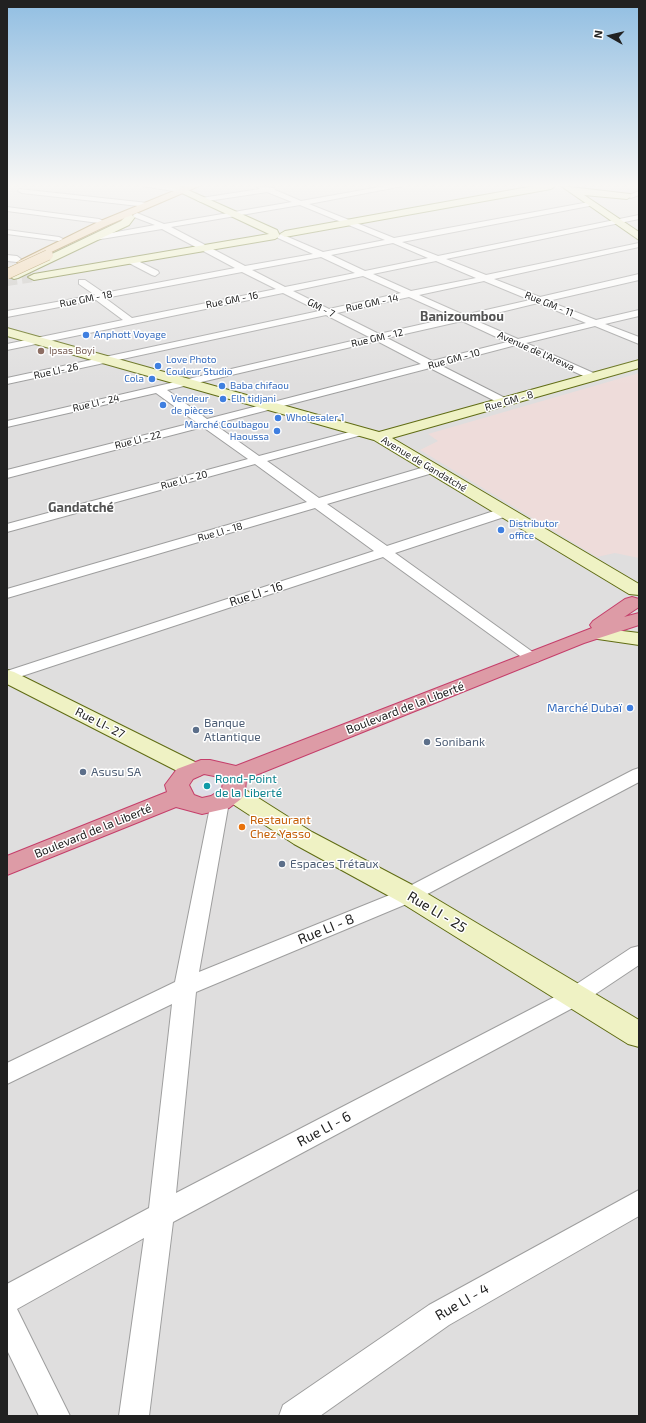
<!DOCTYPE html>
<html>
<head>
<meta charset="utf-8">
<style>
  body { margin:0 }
  #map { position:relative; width:646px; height:1423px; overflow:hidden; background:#f0eee9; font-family:"Exo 2",sans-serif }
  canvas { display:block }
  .frame { position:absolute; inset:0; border:8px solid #212121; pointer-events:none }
  .north { position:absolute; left:590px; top:16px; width:40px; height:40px; -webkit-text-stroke:3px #fff; paint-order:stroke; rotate:278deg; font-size:11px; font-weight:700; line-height:16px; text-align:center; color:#212121 }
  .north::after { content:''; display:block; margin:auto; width:14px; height:18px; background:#212121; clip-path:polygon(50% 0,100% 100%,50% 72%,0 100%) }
</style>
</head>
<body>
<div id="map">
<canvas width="646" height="1423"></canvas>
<div class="frame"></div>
<div class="north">N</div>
</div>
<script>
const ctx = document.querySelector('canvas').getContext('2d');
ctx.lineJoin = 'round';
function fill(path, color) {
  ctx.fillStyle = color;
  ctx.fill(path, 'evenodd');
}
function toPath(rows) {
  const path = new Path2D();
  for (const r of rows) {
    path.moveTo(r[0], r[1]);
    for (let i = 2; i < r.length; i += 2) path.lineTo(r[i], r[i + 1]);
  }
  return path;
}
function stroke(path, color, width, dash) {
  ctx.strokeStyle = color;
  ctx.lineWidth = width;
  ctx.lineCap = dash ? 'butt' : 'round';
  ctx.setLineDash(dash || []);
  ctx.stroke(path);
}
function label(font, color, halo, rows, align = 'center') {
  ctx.font = font + ' "Exo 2",sans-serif';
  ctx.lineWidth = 3;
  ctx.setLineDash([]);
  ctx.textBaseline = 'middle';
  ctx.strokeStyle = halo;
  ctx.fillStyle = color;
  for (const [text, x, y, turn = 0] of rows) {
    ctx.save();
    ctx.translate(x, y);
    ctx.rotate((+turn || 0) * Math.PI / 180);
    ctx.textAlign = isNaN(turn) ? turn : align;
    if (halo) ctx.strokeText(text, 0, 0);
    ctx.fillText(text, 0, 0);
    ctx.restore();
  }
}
fill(toPath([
  [7,186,639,186,639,1416,7,1416]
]), '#dfdede');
fill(toPath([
  [639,373,639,558,615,553,597,557,420,450,438,441,428,434]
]), '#eedcda');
fill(toPath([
  [208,778,219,782,220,790,209,796,196,793,194,791,195,785,200,780]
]), '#dddde6');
stroke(toPath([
  [7,281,34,277]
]), '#c7c5c1', 10, [10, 5]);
const street = toPath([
  [142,186,167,186,184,190,180,192,142,186],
  [256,186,274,188,275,190,301,201,385,186,403,186,309,204,394,238,589,202,593,204,589,206,402,242,438,256,639,215,639,219,446,259,486,275,639,243,639,247,494,279,540,297,639,274,639,280,548,301,596,320,639,310,639,316,605,324,639,337,639,344,595,326,526,343,598,375,599,377,598,379,590,379,516,345,440,365,509,400,511,402,509,404,501,404,430,368,214,424,259,456,357,430,365,430,367,432,365,434,267,461,319,498,428,466,436,466,438,469,436,472,327,504,387,546,500,509,510,509,512,512,510,515,395,553,541,658,539,661,533,663,527,661,383,557,7,681,7,671,374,551,315,508,7,598,7,589,307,502,255,464,7,532,7,524,248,459,203,427,7,478,7,470,196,422,156,393,7,427,7,421,369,337,326,315,7,384,7,378,319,311,283,293,7,350,7,344,123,320,96,300,7,317,7,311,95,295,79,284,79,280,85,280,104,293,235,268,162,229,89,241,85,239,89,237,155,225,134,217,133,215,137,213,164,224,292,202,267,192,201,202,197,200,201,198,260,189,256,186],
  [300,205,385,240,323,252,281,234,277,236,278,238,313,254,245,266,171,227,300,205],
  [393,243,428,258,365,271,331,255,393,243],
  [321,257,355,273,285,287,252,270,321,257],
  [436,261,476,278,411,291,373,274,436,261],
  [242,272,276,289,132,318,105,298,242,272],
  [363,276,401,293,329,309,293,291,363,276],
  [484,281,530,300,464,315,419,295,484,281],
  [409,297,454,317,379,334,337,313,409,297],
  [538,303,586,323,518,339,472,319,538,303],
  [462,321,507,342,432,361,387,338,462,321],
  [377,341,421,364,207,419,167,390,377,341],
  [19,189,148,203,152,205,148,207,22,193,18,191,19,189],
  [639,191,639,195,631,198,627,196,639,191],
  [7,207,99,219,103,221,99,223,7,211,7,207],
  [7,230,59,237,63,239,59,241,7,234,7,230],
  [7,255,17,256,21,259,17,262,7,261,7,255],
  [132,258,158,271,159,273,155,276,152,275,129,263,129,259,132,258],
  [639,768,639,782,416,900,196,992,176,1193,566,991,631,948,639,946,639,965,582,1003,173,1222,149,1416,119,1416,144,1238,17,1309,70,1416,39,1416,7,1350,7,1284,149,1208,172,1004,7,1084,7,1063,175,982,211,802,213,798,220,796,227,798,229,802,199,972,402,890,633,770,639,768],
  [639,1190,639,1216,449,1325,320,1416,279,1416,283,1405,429,1305,639,1190]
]);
const secondary = toPath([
  [167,186,179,186,277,230,280,236,275,239,34,280,28,277,34,274,269,234,167,186],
  [534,186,555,186,551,189,285,237,280,234,285,231,534,186],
  [561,186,630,194,632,196,627,199,584,195,639,232,639,240,561,186],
  [130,214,135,217,129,225,18,278,14,279,8,276,10,274,121,221,127,215,130,214],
  [7,328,379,432,639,360,639,368,392,438,639,584,639,595,629,594,374,440,7,336,7,328],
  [598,628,639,633,639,645,591,638,588,634,591,630,598,628],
  [7,670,14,672,201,765,205,770,201,775,193,778,185,775,7,684,7,670],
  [233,785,241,787,312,832,418,888,639,1020,639,1047,628,1044,400,902,294,844,225,799,221,793,225,787,233,785]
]);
const primary = toPath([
  [186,186,199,186,106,226,26,264,22,265,17,262,98,222,186,186]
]);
const highway = toPath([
  [632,597,639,599,639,607,624,617,639,613,639,625,584,643,246,779,245,793,241,799,229,808,202,814,176,807,7,875,7,856,167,792,165,785,177,769,201,760,210,760,236,766,592,628,590,625,593,621,625,599,632,597],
  [204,774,219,777,223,782,222,789,211,796,202,798,194,795,189,785,193,779,204,774]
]);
stroke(street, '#9e9e9e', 2);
stroke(secondary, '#606c14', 2);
stroke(primary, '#8a6514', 2);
stroke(highway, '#c53e6a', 2);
fill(street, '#fff');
fill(secondary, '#eff2c4');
fill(primary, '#f1d5ad');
fill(highway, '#dd9ba6');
const primaryBridge = toPath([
  [7,274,48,255]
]);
stroke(primaryBridge, '#8a6514', 11, []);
stroke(primaryBridge, '#f1d5ad', 10);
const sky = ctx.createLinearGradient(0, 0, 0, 386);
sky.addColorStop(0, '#91bee2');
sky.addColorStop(0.48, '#f8f7f5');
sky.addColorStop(1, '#f8f7f500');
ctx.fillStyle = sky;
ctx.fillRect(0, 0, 646, 386);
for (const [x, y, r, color] of [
  [86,335,4,"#3f7fe0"],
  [41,351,4,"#8d6e63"],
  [158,366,4,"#3f7fe0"],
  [152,379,4,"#3f7fe0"],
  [222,386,4,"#3f7fe0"],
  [223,399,4,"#3f7fe0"],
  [163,405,4,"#3f7fe0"],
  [278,418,4,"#3f7fe0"],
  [277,431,4,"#3f7fe0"],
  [501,530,4,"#3f7fe0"],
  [630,708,4,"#3f7fe0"],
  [196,730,4,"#5c6f8a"],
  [427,742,4,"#5c6f8a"],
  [83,772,4,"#5c6f8a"],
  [207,786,4,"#0f9aa8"],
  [242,827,4,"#e8710a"],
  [282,864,4,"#5c6f8a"]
]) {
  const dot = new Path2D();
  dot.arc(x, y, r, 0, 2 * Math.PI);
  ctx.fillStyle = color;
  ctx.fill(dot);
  stroke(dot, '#fff', 1.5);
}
label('10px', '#212121', '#fff', [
  ["Rue GM - 18",86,299,-11],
  ["Rue GM - 16",232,300,-11],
  ["Rue GM - 14",372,303,-12],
  ["Rue GM - 11",549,304,22],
  ["GM - 7",321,308,27],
  ["Rue GM - 12",377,338,-13],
  ["Avenue de l'Arewa",536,351,24],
  ["Rue GM - 10",454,359,-15],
  ["Rue LI- 26",56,371,-12],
  ["Rue GM - 8",509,401,-16],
  ["Rue LI - 24",96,403,-13],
  ["Rue LI - 22",138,440,-14],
  ["Avenue de Gandatché",424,464,31],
  ["Rue LI - 20",184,480,-15],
  ["Rue LI - 18",220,532,-16]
]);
label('10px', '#366cbe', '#fff', [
  ["Anphott Voyage",94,335],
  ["Love Photo",166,360],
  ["Couleur Studio",166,372],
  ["Cola",144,379,"right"],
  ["Baba chifaou",230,386],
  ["Vendeur",171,399],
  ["de pièces",171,411],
  ["Elh tidjani",231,399],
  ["Wholesaler 1",286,418],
  ["Marché Coulbagou",269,425,"right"],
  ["Haoussa",269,437,"right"],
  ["Distributor",509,524],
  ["office",509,536]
], 'left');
label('10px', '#785e54', '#fff', [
  ["Ipsas Boyi",49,351]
], 'left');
label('12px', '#212121', '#fff', [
  ["Rue LI - 16",256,594,-18],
  ["Boulevard de la Liberté",405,708,-21],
  ["Rue LI- 27",100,723,27],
  ["Boulevard de la Liberté",93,831,-22]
]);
label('12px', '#366cbe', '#fff', [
  ["Marché Dubaï",622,708]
], 'right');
label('12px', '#4e5e75', '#fff', [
  ["Banque",204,723],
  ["Atlantique",204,737],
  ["Sonibank",435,742],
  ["Asusu SA",91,772],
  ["Espaces Trétaux",290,864]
], 'left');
label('12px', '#0d838f', '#fff', [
  ["Rond-Point",215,779],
  ["de la Liberté",215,793]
], 'left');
label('12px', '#c56008', '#fff', [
  ["Restaurant",250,820],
  ["Chez Yasso",250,834]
], 'left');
label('bold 13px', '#545454', '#fff', [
  ["Banizoumbou",462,317],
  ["Gandatché",81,508]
]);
label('14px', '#212121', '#fff', [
  ["Rue LI - 25",437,912,31],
  ["Rue LI - 8",326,929,-22],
  ["Rue LI - 6",324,1129,-28],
  ["Rue LI - 4",462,1302,-30]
]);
</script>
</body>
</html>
